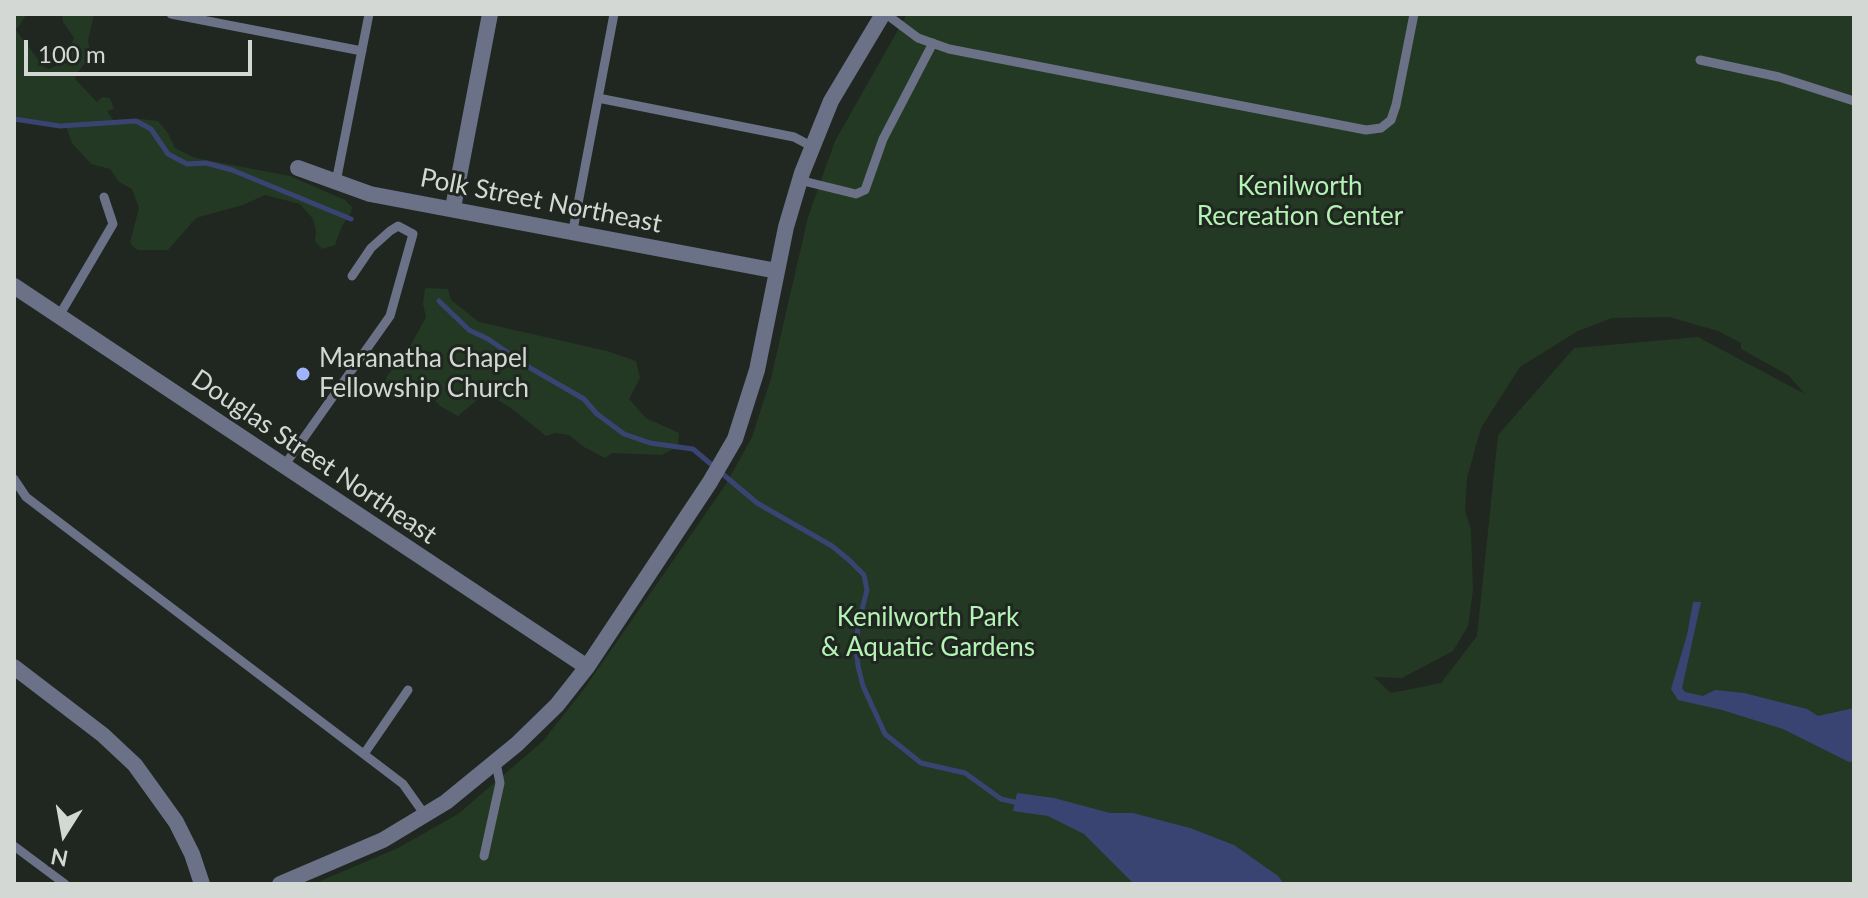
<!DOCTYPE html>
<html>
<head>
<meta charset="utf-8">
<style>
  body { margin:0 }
  #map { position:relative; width:1868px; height:898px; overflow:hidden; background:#202620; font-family:Lato,sans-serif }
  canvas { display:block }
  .frame { position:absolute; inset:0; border:16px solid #d4d8d4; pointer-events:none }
  .north { position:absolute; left:24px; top:794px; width:80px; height:80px; -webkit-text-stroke:6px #202620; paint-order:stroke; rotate:191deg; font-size:22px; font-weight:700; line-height:32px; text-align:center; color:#d4d8d4 }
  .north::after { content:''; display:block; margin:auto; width:28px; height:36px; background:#d4d8d4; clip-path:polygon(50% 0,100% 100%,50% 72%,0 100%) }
  .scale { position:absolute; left:24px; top:40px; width:228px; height:36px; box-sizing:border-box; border:4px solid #d4d8d4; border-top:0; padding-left:10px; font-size:24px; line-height:28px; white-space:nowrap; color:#d4d8d4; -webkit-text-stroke:6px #202620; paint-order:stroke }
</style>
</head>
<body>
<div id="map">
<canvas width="1868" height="898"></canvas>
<div class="frame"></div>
<div class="north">N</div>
<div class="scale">100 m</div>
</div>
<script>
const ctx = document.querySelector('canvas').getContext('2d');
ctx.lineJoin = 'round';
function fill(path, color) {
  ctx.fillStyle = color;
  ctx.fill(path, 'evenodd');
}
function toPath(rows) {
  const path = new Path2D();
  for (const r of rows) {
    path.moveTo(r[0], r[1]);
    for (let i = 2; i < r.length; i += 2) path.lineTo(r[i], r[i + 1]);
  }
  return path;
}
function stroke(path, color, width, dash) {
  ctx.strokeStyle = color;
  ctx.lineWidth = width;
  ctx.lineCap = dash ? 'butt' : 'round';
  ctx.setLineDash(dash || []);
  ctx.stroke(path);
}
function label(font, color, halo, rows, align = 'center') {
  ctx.font = font + ' Lato,sans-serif';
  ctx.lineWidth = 6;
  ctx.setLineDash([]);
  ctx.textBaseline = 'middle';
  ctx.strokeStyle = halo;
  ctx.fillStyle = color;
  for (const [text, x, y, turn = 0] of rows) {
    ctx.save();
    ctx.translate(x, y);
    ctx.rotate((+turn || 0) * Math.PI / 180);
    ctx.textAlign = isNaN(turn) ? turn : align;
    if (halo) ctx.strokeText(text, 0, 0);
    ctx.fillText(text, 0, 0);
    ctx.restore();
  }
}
fill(toPath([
  [14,14,27,14,16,30,44,67,49,69,59,64,67,55,74,38,63,22,62,14,94,14,88,41,91,56,77,73,75,79,97,102,102,97,110,98,114,109,107,111,114,121,141,119,158,121,168,133,175,148,195,158,290,176,345,200,352,207,351,213,342,226,335,245,322,249,315,241,316,231,313,219,300,204,265,195,243,205,196,218,168,250,138,250,133,247,130,242,139,208,132,189,119,182,110,169,91,164,72,143,66,126,14,118],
  [907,14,1854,14,1854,884,313,884,398,848,458,814,543,741,584,689,726,484,752,437,771,378,808,217,835,141],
  [1669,317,1718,331,1741,343,1741,349,1788,375,1805,394,1698,337,1574,348,1498,435,1477,636,1441,683,1391,693,1374,677,1402,678,1453,651,1468,626,1473,591,1471,530,1465,510,1467,478,1481,428,1520,367,1578,331,1612,318],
  [425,288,448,289,451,300,479,322,607,351,636,361,640,378,629,399,646,418,679,433,678,446,662,455,612,453,605,458,584,447,569,435,555,433,546,436,515,411,486,392,458,416,440,406,427,392,405,399,391,393,385,384,387,376,407,352,426,317,423,304]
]), '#233923');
fill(toPath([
  [1693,602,1701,602,1682,688,1685,692,1703,696,1715,690,1744,693,1807,709,1818,716,1854,708,1854,761,1849,762,1783,729,1722,710,1678,700,1671,689,1687,635],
  [1017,793,1054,798,1110,813,1133,813,1190,828,1234,845,1278,876,1284,884,1134,884,1084,834,1048,816,1013,811]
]), '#3a4472');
stroke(toPath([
  [14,119,60,126,136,121,151,129,168,154,187,164,206,163,232,170,351,219],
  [439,301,469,330,488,339,532,369,584,399,597,414,624,434,650,443,693,449,757,503,832,546,849,560,864,575,867,590,858,625,856,648,858,666,863,686,885,734,921,763,965,773,1001,799,1019,803]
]), '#3a4472', 5);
stroke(toPath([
  [171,14,362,51],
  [886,14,918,38,949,49,1366,130,1381,128,1391,120,1396,105,1414,14],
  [1700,60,1779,77,1854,101],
  [598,98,794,137,811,146],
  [799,180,856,194,865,190,883,139,933,43],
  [336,182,369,14],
  [573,230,614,14],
  [59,316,113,224,104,197],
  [284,466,390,316,413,234,398,226,390,231,371,248,352,276],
  [14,479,26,497,403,784,425,815],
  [364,754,408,690],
  [14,846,65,884],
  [484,856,500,783,496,763]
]), '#6b7187', 9);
stroke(toPath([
  [298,168,370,194,777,271],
  [453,208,490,14],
  [14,286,587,667],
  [14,667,103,735,135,765,176,822,192,854,202,884],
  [280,884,383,840,446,802,517,744,557,705,587,667,710,482,735,439,757,370,786,227,802,173,831,101,883,14]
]), '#6b7187', 16);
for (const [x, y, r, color] of [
  [303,374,8,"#a0b3fd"]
]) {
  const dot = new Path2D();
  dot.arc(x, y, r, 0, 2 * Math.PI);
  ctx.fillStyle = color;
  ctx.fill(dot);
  stroke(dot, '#202620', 3);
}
label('26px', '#b3f3b3', '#202620', [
  ["Kenilworth",1300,187],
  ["Recreation Center",1300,217],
  ["Kenilworth Park",928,618],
  ["& Aquatic Gardens",928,648]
]);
label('26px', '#d4d8d4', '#202620', [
  ["Polk Street Northeast",541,201,11],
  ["Douglas Street Northeast",314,457,34]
]);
label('26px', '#d4d8d4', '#202620', [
  ["Maranatha Chapel",319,359],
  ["Fellowship Church",319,389]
], 'left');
</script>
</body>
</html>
